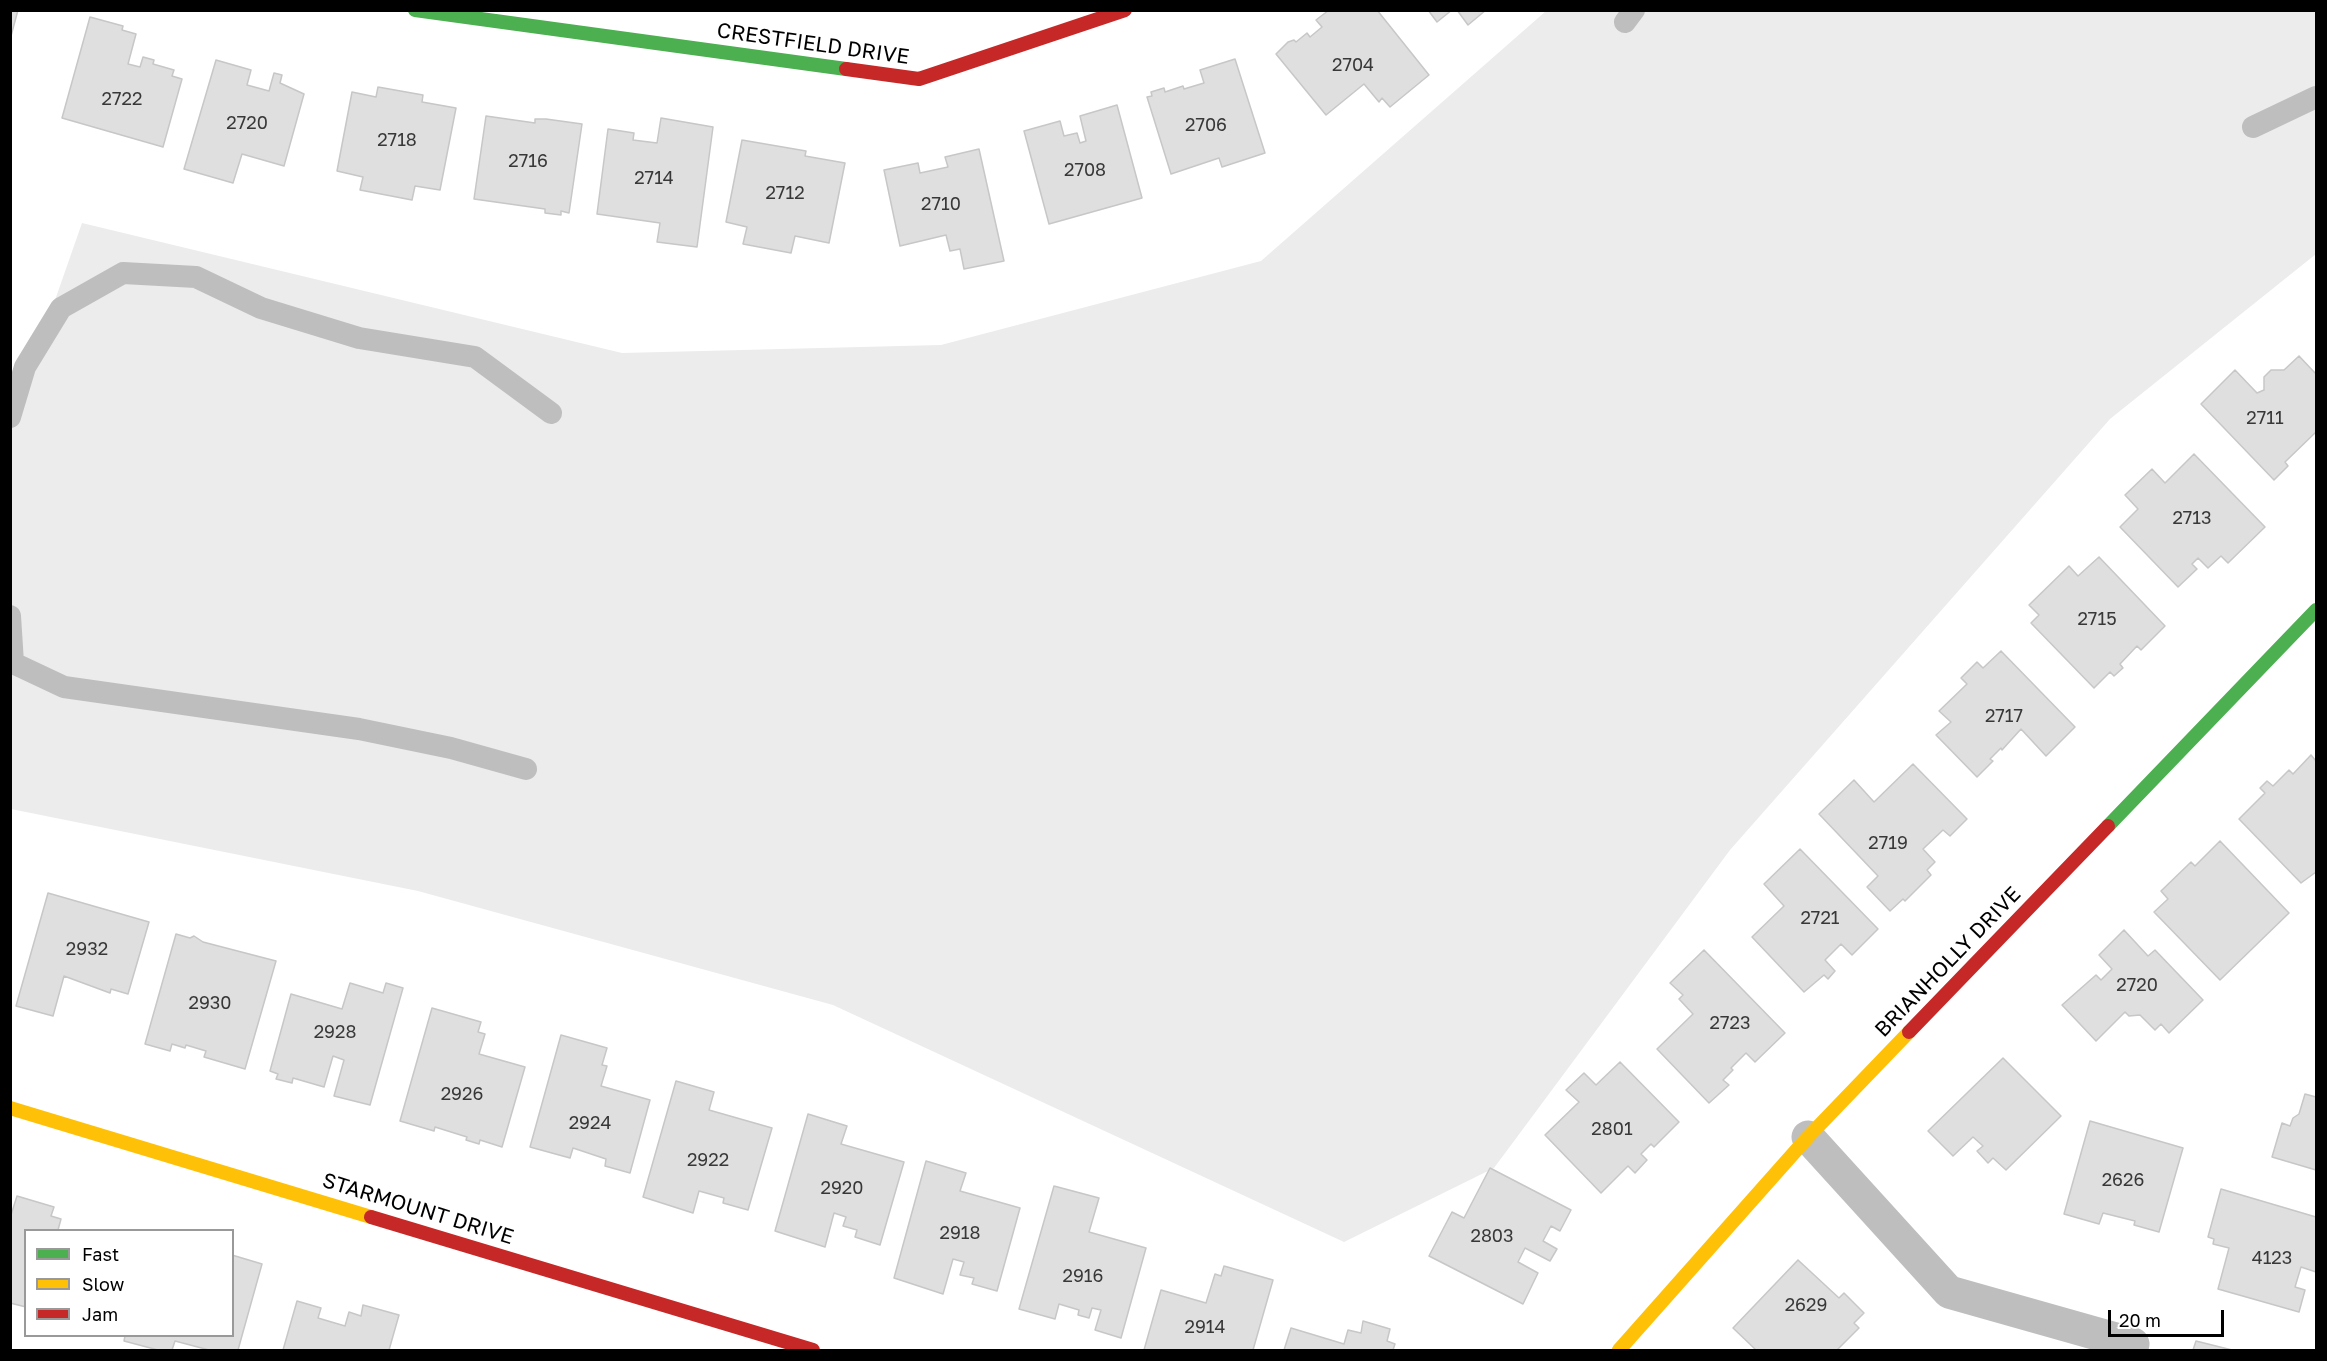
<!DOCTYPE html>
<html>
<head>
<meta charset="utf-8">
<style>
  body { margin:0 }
  #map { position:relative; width:2327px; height:1361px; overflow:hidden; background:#fff; font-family:"Golos Text",sans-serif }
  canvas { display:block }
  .frame { position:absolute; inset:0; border:12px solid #000; pointer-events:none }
  .legend { position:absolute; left:24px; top:1229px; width:210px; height:108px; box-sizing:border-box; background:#fff; border:2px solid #999; margin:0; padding:8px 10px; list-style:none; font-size:18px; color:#000 }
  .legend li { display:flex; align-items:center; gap:12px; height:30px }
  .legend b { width:30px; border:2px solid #999 }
  .scale { position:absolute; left:2108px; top:1310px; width:116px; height:27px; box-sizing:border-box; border:3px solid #000; border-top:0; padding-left:8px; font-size:18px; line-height:21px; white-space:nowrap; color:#000; -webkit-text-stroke:4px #fff; paint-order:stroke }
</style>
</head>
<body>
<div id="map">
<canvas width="2327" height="1361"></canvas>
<div class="frame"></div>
<ul class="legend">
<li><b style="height:8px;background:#4caf50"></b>Fast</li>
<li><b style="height:8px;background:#ffc107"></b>Slow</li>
<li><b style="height:8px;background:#c62828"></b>Jam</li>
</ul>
<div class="scale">20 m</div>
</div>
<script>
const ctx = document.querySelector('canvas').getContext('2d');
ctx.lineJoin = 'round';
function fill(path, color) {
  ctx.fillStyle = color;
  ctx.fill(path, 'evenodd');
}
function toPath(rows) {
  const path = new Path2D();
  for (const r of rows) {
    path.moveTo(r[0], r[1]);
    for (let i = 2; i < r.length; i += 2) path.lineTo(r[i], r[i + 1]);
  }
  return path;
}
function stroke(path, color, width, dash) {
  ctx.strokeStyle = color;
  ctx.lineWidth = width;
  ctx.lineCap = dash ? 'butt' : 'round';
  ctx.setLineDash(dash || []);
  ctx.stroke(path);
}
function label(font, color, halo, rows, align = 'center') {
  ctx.font = font + ' "Golos Text",sans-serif';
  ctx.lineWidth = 4.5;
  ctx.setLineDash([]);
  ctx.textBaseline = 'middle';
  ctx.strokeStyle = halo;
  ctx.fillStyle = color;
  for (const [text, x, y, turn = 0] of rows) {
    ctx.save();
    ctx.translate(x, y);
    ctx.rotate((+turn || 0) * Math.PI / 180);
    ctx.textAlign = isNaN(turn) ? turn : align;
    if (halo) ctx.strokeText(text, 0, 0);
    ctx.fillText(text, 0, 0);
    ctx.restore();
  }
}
fill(toPath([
  [1546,11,2316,11,2316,254,2110,419,1730,850,1494,1168,1344,1242,833,1005,418,891,11,809,11,426,82,223,622,353,941,345,1261,261]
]), '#ececec');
const building = toPath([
  [10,10,18,10,11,36,10,35,10,10],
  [1329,10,1377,10,1429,75,1390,107,1382,98,1379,102,1364,84,1326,115,1276,54,1288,42,1294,40,1296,42,1307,33,1310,37,1322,27,1316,20,1329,10],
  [1428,10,1452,10,1437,22,1428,10],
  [1457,10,1486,10,1468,25,1457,10],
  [90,17,123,26,122,30,136,34,128,64,140,67,143,57,154,60,153,64,174,70,172,76,182,79,163,147,62,118,90,17],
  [1235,59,1265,153,1222,167,1219,158,1171,174,1147,97,1152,96,1151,92,1164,88,1165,92,1183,86,1184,89,1204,83,1200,70,1235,59],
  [216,60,251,70,247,85,269,91,274,73,282,75,280,83,304,94,284,166,242,154,233,183,184,169,216,60],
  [378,87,423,95,422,102,456,108,440,190,415,186,412,200,360,190,363,177,337,171,352,92,376,97,378,87],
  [1117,105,1142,198,1049,224,1024,131,1060,121,1064,136,1077,133,1080,143,1086,141,1080,116,1117,105],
  [486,116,535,123,535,119,546,119,582,124,569,213,561,211,561,215,545,213,545,209,474,199,486,116],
  [661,118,713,127,697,247,657,242,660,223,597,214,608,129,634,133,633,140,657,143,661,118],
  [742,140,806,151,805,156,845,163,829,243,795,236,791,253,743,244,747,227,726,222,742,140],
  [979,149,1004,261,964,269,960,249,950,251,946,235,900,246,884,170,918,163,920,173,948,167,945,157,979,149],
  [2299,356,2316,374,2316,432,2285,462,2288,466,2274,480,2201,404,2235,370,2257,393,2264,390,2264,377,2271,370,2284,370,2299,356],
  [2194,454,2265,527,2228,563,2221,556,2208,568,2198,558,2192,564,2197,569,2178,587,2120,527,2138,509,2125,495,2152,469,2165,483,2194,454],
  [2099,557,2165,626,2141,650,2137,646,2120,664,2123,668,2114,676,2110,672,2094,688,2031,623,2039,615,2029,605,2069,566,2078,576,2099,557],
  [2001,651,2075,727,2046,756,2021,729,2002,750,2001,748,1990,759,1993,761,1977,777,1936,735,1951,722,1939,711,1967,684,1961,678,1977,662,1983,668,2001,651],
  [2311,755,2316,761,2316,872,2301,883,2239,819,2265,793,2260,788,2267,781,2273,786,2289,770,2293,774,2311,755],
  [1913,764,1967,819,1950,836,1943,830,1923,849,1935,862,1927,870,1931,875,1905,901,1903,899,1890,911,1867,887,1878,876,1819,814,1854,780,1874,802,1913,764],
  [2220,841,2289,913,2220,980,2154,912,2168,899,2161,891,2191,862,2195,866,2220,841],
  [1800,849,1878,929,1852,955,1841,944,1825,960,1835,971,1828,979,1824,975,1804,992,1752,937,1784,906,1764,884,1800,849],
  [48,893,149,922,128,994,111,989,110,993,64,976,53,1016,16,1006,48,893],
  [2124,930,2148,956,2155,950,2203,1000,2169,1033,2161,1024,2155,1030,2140,1015,2129,1016,2125,1012,2096,1041,2062,1005,2096,975,2101,980,2112,969,2099,955,2124,930],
  [176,934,190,938,194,936,203,942,276,961,245,1069,204,1057,206,1051,186,1045,185,1048,172,1044,170,1051,145,1044,176,934],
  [1704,950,1785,1033,1755,1062,1746,1053,1731,1068,1733,1070,1723,1080,1729,1085,1709,1103,1657,1049,1693,1014,1679,999,1683,995,1670,983,1704,950],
  [350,983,383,993,386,983,403,988,370,1105,334,1096,344,1060,333,1056,324,1087,293,1078,292,1083,276,1079,278,1074,270,1071,291,994,342,1009,350,983],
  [432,1008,481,1022,478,1032,485,1034,479,1054,525,1067,502,1147,480,1140,479,1144,466,1140,467,1137,435,1127,434,1131,400,1121,432,1008],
  [561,1035,607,1048,602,1065,607,1066,601,1086,650,1100,630,1173,605,1166,606,1159,573,1148,570,1158,530,1147,561,1035],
  [2003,1058,2061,1116,2006,1170,1993,1158,1988,1163,1977,1151,1983,1146,1973,1137,1953,1156,1928,1131,2003,1058],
  [1620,1062,1679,1122,1654,1147,1651,1144,1641,1154,1647,1160,1635,1173,1628,1166,1601,1193,1545,1135,1579,1102,1566,1090,1584,1073,1596,1085,1620,1062],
  [676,1081,714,1092,709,1110,772,1128,748,1210,723,1203,724,1198,699,1191,693,1213,643,1197,676,1081],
  [2305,1094,2316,1097,2316,1170,2272,1157,2282,1123,2290,1126,2293,1118,2299,1114,2305,1094],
  [808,1114,847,1126,841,1144,904,1162,880,1245,855,1237,857,1230,843,1226,846,1217,834,1213,825,1247,775,1231,808,1114],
  [2090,1121,2183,1148,2159,1232,2134,1225,2135,1221,2103,1213,2099,1224,2064,1214,2090,1121],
  [926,1161,966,1173,960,1191,1020,1208,997,1291,972,1284,974,1278,960,1275,964,1262,953,1259,943,1294,894,1278,926,1161],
  [1490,1168,1571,1210,1560,1231,1551,1226,1543,1241,1557,1249,1550,1261,1525,1248,1518,1262,1538,1273,1523,1304,1429,1256,1452,1212,1464,1218,1490,1168],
  [1054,1186,1099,1198,1089,1232,1146,1248,1121,1338,1095,1330,1101,1310,1092,1308,1089,1318,1078,1315,1079,1310,1059,1304,1055,1319,1019,1309,1054,1186],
  [2221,1189,2316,1217,2316,1272,2301,1267,2295,1287,2305,1290,2299,1312,2218,1289,2229,1248,2213,1244,2214,1239,2208,1237,2221,1189],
  [17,1196,54,1207,51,1216,61,1219,58,1230,26,1230,26,1307,10,1303,10,1218,17,1196],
  [232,1255,262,1264,238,1350,209,1350,175,1341,172,1350,158,1350,124,1341,125,1336,232,1336,232,1255],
  [1798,1260,1839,1298,1844,1293,1864,1313,1854,1323,1859,1328,1837,1350,1756,1350,1733,1328,1798,1260],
  [1224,1266,1273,1280,1253,1350,1144,1350,1161,1290,1206,1303,1215,1274,1221,1276,1224,1266],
  [297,1301,321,1308,318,1318,345,1326,349,1312,361,1316,363,1305,399,1315,389,1350,283,1350,297,1301],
  [1363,1321,1390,1329,1387,1341,1395,1344,1393,1350,1284,1350,1291,1328,1344,1344,1348,1330,1361,1333,1363,1321],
  [2196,1341,2232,1350,2193,1350,2196,1341]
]);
fill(building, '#dfdfdf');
stroke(building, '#c7c7c7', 1.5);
stroke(toPath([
  [1625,22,1634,10],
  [2253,127,2316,97],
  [10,417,25,367,61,308,123,273,196,277,261,308,359,338,475,357,551,413],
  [10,616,13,663,64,687,359,729,451,748,526,769]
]), '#bebebe', 22);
stroke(toPath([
  [1808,1137,1949,1292,2133,1344]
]), '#bebebe', 33);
stroke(toPath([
  [415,10,846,69],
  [2108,826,2316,610]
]), '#4caf50', 14);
stroke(toPath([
  [10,1108,371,1217],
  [1619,1350,1808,1137,1909,1032]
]), '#ffc107', 14);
stroke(toPath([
  [846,69,919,79,1125,10],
  [1909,1032,2108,826],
  [371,1217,813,1350]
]), '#c62828', 14);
label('18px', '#383838', null, [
  ["2704",1353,65],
  ["2722",122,99],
  ["2720",247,123],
  ["2706",1206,125],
  ["2718",397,140],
  ["2716",528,161],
  ["2708",1085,170],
  ["2714",654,178],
  ["2712",785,193],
  ["2710",941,204],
  ["2711",2265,418],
  ["2713",2192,518],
  ["2715",2097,619],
  ["2717",2004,716],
  ["2719",1888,843],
  ["2721",1820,918],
  ["2932",87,949],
  ["2720",2137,985],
  ["2930",210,1003],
  ["2723",1730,1023],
  ["2928",335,1032],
  ["2926",462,1094],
  ["2924",590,1123],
  ["2801",1612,1129],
  ["2922",708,1160],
  ["2626",2123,1180],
  ["2920",842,1188],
  ["2918",960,1233],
  ["2803",1492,1236],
  ["4123",2272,1258],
  ["2916",1083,1276],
  ["2629",1806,1305],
  ["2914",1205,1327]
]);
label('21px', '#000', '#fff', [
  ["CRESTFIELD DRIVE",813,44,8],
  ["BRIANHOLLY DRIVE",1948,962,-46],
  ["STARMOUNT DRIVE",418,1209,17]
]);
</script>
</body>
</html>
